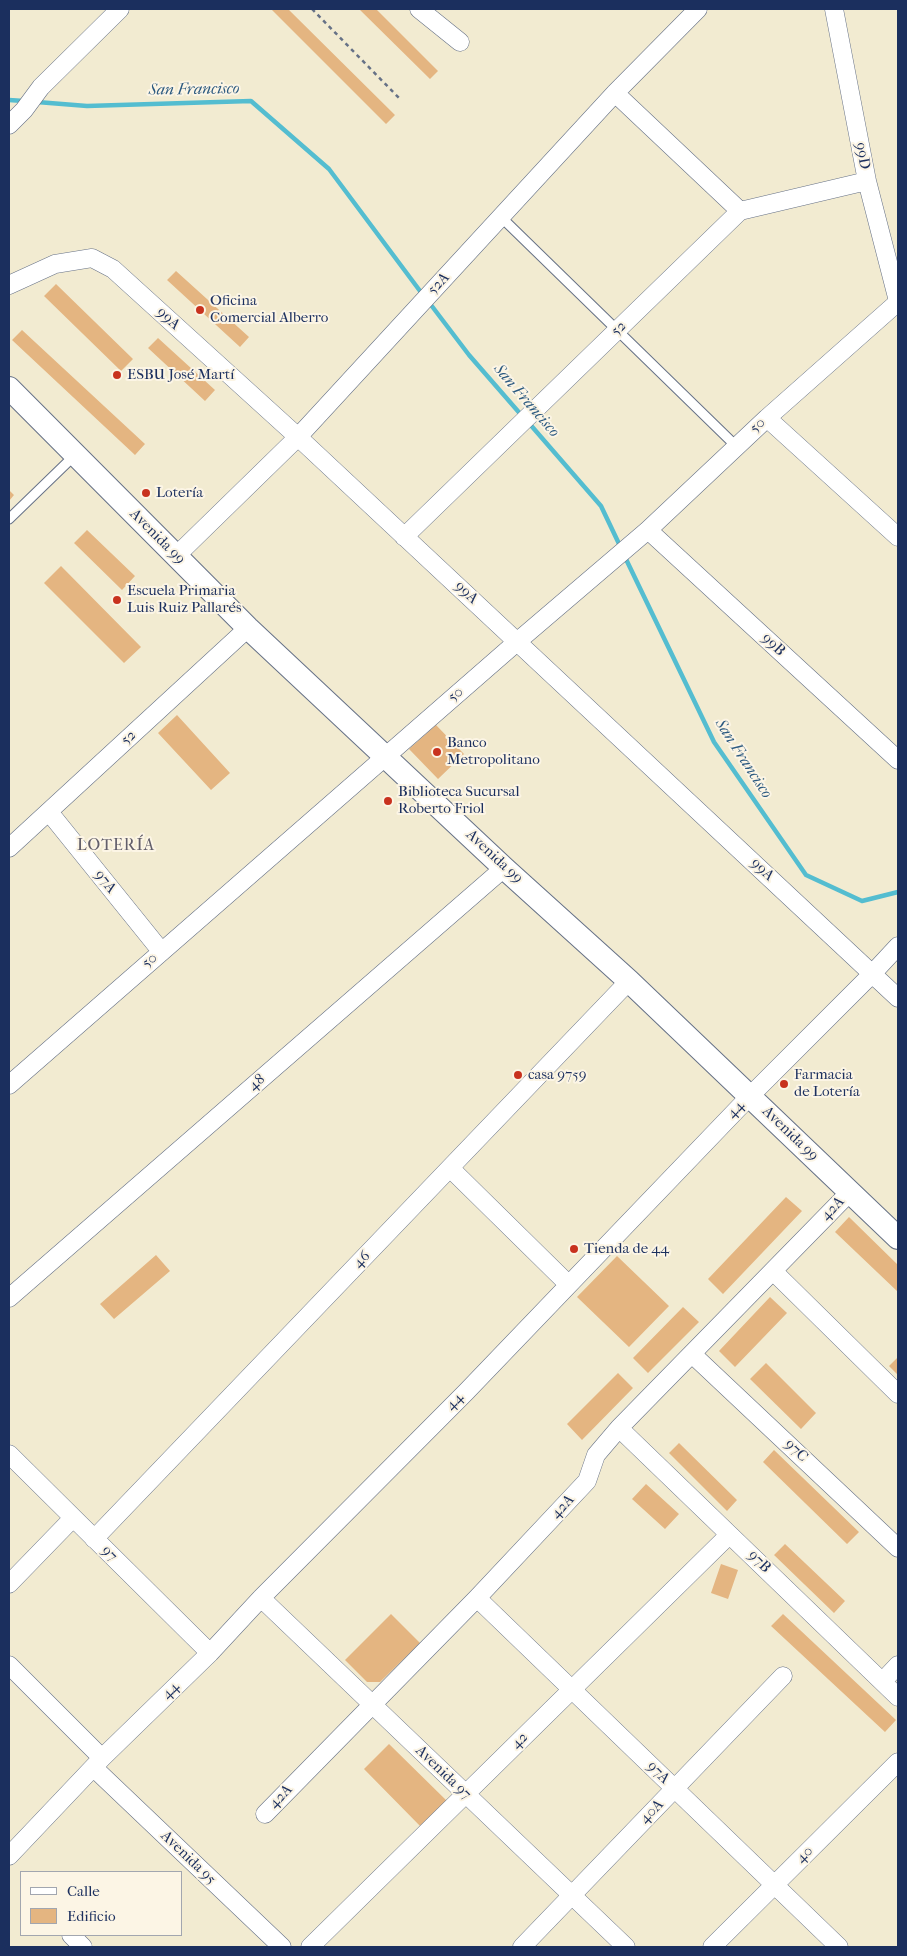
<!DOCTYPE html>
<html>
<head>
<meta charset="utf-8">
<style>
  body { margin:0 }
  #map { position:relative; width:907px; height:1956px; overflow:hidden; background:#f2ebd1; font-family:"IM FELL French Canon",serif }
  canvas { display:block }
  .frame { position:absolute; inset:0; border:10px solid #1b2f5e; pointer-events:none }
  .legend { position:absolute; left:20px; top:1871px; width:162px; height:65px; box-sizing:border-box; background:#fcf5e5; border:1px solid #a2a6af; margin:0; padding:6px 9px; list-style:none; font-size:15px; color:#1b2f5e }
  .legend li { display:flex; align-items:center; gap:10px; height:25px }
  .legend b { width:25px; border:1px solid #a2a6af }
</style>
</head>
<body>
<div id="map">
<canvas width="907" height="1956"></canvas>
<div class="frame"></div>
<ul class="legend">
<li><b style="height:6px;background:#fff"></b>Calle</li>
<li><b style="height:14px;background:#e4b581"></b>Edificio</li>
</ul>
</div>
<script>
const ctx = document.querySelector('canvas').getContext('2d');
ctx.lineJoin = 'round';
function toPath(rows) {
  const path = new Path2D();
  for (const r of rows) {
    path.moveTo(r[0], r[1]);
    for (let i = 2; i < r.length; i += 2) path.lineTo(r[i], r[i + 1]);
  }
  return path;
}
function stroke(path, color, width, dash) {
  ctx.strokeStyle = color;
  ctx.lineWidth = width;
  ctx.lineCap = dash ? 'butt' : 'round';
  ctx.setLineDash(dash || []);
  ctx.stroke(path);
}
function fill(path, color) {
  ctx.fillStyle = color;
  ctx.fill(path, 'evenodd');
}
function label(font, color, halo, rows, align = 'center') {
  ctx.font = font + ' "IM FELL French Canon",serif';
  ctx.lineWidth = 4;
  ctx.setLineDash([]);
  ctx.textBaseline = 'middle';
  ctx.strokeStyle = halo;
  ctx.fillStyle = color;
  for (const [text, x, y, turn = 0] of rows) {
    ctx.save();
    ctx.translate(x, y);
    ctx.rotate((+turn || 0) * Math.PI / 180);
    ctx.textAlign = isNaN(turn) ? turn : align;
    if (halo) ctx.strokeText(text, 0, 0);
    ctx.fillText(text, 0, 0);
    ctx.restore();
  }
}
stroke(toPath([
  [9,100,24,101],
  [37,102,87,106,251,101,329,169,423,295],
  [428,301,469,355,523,417],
  [528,422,601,506,621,548],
  [624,555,714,742,806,875,862,901,898,892]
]), '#54bdd0', 4.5);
fill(toPath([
  [271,9,288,9,395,115,386,124],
  [359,9,376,9,438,71,430,79],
  [176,271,249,337,240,347,167,280],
  [56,284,133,359,121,371,44,296],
  [22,330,145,444,135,455,12,340],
  [158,338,215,390,205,401,148,348],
  [9,490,14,495,9,501],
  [87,530,135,576,122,590,74,543],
  [61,566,141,647,124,663,44,583],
  [177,715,230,773,211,790,158,733],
  [436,725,464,754,438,779,409,749],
  [786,1197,802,1211,723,1294,708,1279],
  [849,1217,898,1265,898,1292,835,1232],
  [156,1255,170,1271,114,1319,100,1304],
  [617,1256,669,1306,629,1347,577,1297],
  [770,1297,787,1313,735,1367,719,1351],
  [683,1307,699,1322,648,1373,633,1358],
  [898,1357,898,1375,889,1366],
  [766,1363,816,1413,801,1429,750,1379],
  [618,1373,633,1388,582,1440,567,1424],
  [679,1443,737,1500,727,1511,669,1453],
  [774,1450,859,1532,847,1544,763,1462],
  [646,1484,679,1514,665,1529,632,1499],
  [785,1544,845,1601,834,1613,774,1555],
  [721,1564,738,1570,728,1599,711,1593],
  [391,1614,420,1643,380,1682,367,1682,345,1660],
  [783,1614,896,1720,885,1732,771,1626],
  [389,1744,448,1802,422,1828,364,1769]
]), '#e4b581');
const service = toPath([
  [501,217,737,447],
  [9,519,75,455]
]);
const minor = toPath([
  [419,9,460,42],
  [834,9,867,181,898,301],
  [615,93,740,211],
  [9,125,24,110,41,87,120,9],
  [9,285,55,264,92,258,113,269,298,437,898,998],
  [767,418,898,537],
  [648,530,898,760],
  [404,537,740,211,867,181],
  [176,556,298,437,615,93,698,9],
  [49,812,161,951],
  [9,848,248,628],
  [9,1085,518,641,648,530,767,418,898,302],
  [450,1168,568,1284],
  [773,1271,898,1394],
  [9,1298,504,868],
  [692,1354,898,1548],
  [619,1428,898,1697],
  [9,1454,210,1653],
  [94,1539,629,981],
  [9,1584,73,1518],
  [261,1598,626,1947],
  [477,1598,839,1947],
  [9,1665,102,1758],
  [883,1681,898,1665],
  [94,1768,282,1947],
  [265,1814,477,1598,587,1481,596,1455,619,1428,850,1192],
  [9,1856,102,1758,210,1653,261,1598,466,1392,750,1096,872,974,898,946],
  [71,1935,83,1947],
  [310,1947,729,1535],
  [522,1947,783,1676],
  [712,1947,898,1762]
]);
const tertiary = toPath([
  [9,388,248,628,504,868,629,981,898,1238]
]);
stroke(service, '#667186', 11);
stroke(minor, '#667186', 19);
stroke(tertiary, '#667186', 24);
stroke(toPath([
  [312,9,399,98]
]), '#667186', 2.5, [4, 4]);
stroke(service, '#fff', 9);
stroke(minor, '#fff', 18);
stroke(tertiary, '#fff', 22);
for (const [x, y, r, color] of [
  [200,310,5,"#c8321e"],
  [117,375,5,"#c8321e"],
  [146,493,5,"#c8321e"],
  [117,600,5,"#c8321e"],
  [437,752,5,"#c8321e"],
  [388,801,5,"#c8321e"],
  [518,1075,5,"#c8321e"],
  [784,1084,5,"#c8321e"],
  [574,1249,5,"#c8321e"]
]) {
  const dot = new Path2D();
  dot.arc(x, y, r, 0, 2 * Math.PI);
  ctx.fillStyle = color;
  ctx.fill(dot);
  stroke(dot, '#fcf5e5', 2);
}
label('15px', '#1b2f5e', '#fcf5e5', [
  ["99D",862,156,79],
  ["52A",439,284,-47],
  ["99A",168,319,42],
  ["52",619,329,-44],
  ["50",758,426,-44],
  ["Avenida 99",157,537,45],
  ["99A",466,593,43],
  ["99B",773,645,43],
  ["50",456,695,-41],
  ["52",129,738,-43],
  ["Avenida 99",494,857,43],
  ["99A",762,870,43],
  ["97A",105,882,51],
  ["50",150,961,-41],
  ["48",257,1083,-41],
  ["44",736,1110,-46],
  ["Avenida 99",790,1134,44],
  ["42A",833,1209,-46],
  ["46",362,1260,-46],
  ["44",455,1402,-45],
  ["97C",796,1451,43],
  ["42A",563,1507,-47],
  ["97",109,1554,45],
  ["97B",759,1562,44],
  ["44",171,1691,-44],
  ["42",520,1741,-45],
  ["Avenida 97",443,1773,44],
  ["97A",658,1773,44],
  ["42A",281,1797,-46],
  ["40A",652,1812,-46],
  ["40",805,1855,-45],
  ["Avenida 95",188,1858,44]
]);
label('15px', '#1b2f5e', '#fcf5e5', [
  ["Oficina",210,301],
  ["Comercial Alberro",210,318],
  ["ESBU José Martí",127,375],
  ["Lotería",156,493],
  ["Escuela Primaria",127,591],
  ["Luis Ruiz Pallarés",127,608],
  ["Banco",447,743],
  ["Metropolitano",447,760],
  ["Biblioteca Sucursal",398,792],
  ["Roberto Friol",398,809],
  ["casa 9759",528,1075],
  ["Farmacia",794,1075],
  ["de Lotería",794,1092],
  ["Tienda de 44",584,1249]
], 'left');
label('italic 16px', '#2c5a80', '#fcf5e5', [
  ["San Francisco",194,90,-1],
  ["San Francisco",526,401,49],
  ["San Francisco",743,759,57]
]);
ctx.letterSpacing = '1px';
label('16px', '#615e6a', '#fcf5e5', [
  ["LOTERÍA",116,846]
]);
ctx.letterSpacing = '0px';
</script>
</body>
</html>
